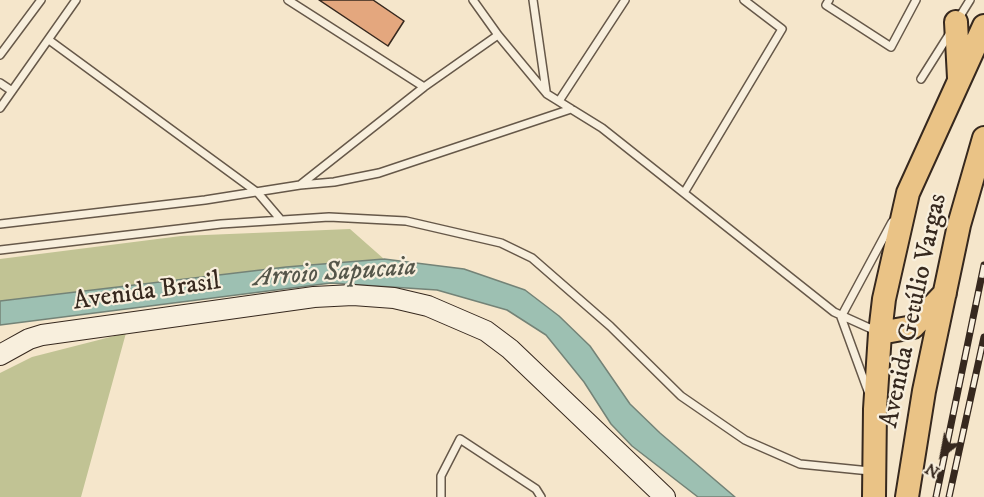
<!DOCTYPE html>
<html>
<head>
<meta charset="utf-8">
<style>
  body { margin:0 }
  #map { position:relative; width:984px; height:497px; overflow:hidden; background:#f5e6cb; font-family:"IM FELL DW Pica",serif }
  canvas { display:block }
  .north { position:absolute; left:912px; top:425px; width:60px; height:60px; -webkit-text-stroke:4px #f8efdd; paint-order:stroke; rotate:212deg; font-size:16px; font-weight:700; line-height:24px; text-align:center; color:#36281e }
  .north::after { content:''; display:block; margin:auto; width:21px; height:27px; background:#36281e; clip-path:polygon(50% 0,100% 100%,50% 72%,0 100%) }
</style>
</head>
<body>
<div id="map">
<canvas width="984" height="497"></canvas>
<div class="north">N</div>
</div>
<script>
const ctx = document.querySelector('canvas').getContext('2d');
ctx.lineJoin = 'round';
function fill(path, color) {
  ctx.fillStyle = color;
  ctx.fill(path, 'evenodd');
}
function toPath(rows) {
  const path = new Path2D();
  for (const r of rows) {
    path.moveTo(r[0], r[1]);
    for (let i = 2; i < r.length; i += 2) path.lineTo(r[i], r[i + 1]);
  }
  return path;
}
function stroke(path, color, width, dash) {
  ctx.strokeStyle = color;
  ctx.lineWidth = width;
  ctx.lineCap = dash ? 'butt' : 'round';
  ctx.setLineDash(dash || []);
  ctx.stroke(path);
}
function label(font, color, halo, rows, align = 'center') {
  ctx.font = font + ' "IM FELL DW Pica",serif';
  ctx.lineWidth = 4.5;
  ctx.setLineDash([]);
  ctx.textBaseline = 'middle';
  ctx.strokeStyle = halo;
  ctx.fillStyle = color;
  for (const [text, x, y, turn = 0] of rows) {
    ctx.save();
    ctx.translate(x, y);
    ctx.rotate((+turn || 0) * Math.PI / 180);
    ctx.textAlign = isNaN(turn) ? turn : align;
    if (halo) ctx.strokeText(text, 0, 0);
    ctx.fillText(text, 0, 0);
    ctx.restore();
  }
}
fill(toPath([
  [350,229,384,259,286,267,0,301,0,259,181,236],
  [126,333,81,497,0,497,0,373,32,357]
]), '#c1c394');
const water = toPath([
  [384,259,464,269,525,290,559,316,590,346,630,404,660,433,735,497,698,497,632,446,611,424,584,382,546,335,507,310,437,290,331,283,0,325,0,301,286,267,384,259]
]);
fill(water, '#9dc0b2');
stroke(water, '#748377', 1.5);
const building = toPath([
  [319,0,373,0,404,21,388,46,319,0]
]);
fill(building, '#e4a77e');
stroke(building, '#36281e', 1.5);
const service = toPath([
  [288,0,424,87,498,35,547,94,602,128,834,312,876,331],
  [473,0,498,35],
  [533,0,546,91],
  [829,0,826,5,891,47,916,0],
  [957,21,970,0],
  [49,40,258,193,281,220],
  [0,55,41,0],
  [921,79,950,33],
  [0,83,12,91],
  [559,101,625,0],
  [0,108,76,0],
  [300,185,334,182,379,173,571,109],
  [684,193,782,29,744,0],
  [0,224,205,200,300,185,424,87],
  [0,250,221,224,329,217,406,221,501,243,532,258,610,326,681,396,745,440,800,464,870,471],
  [868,391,841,317,892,222],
  [441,497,441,476,460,439,536,489,541,497]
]);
const secondary = toPath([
  [0,355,29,339,42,335,314,297,353,295,394,298,428,306,486,331,510,349,665,497]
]);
const primary = toPath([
  [956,22,959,78],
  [880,333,913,327,945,293],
  [874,497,875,409,880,333,884,299,908,193,984,26],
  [907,497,924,391,959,225,984,138]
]);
stroke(service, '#665849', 10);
stroke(secondary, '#36281e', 22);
stroke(primary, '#36281e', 26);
stroke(service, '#f8efdd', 7);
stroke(secondary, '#f8efdd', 20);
stroke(primary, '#eac386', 22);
const rail = toPath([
  [936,497,984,265],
  [949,497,984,337]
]);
stroke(rail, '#36281e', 7);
stroke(rail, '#f8efdd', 4.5, [14]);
label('26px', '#36281e', '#f8efdd', [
  ["Avenida Brasil",147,293,-8],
  ["Avenida Getúlio Vargas",915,311,-78]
]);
label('italic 27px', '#55564a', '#f8efdd', [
  ["Arroio Sapucaia",335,274,-4]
]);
</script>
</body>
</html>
